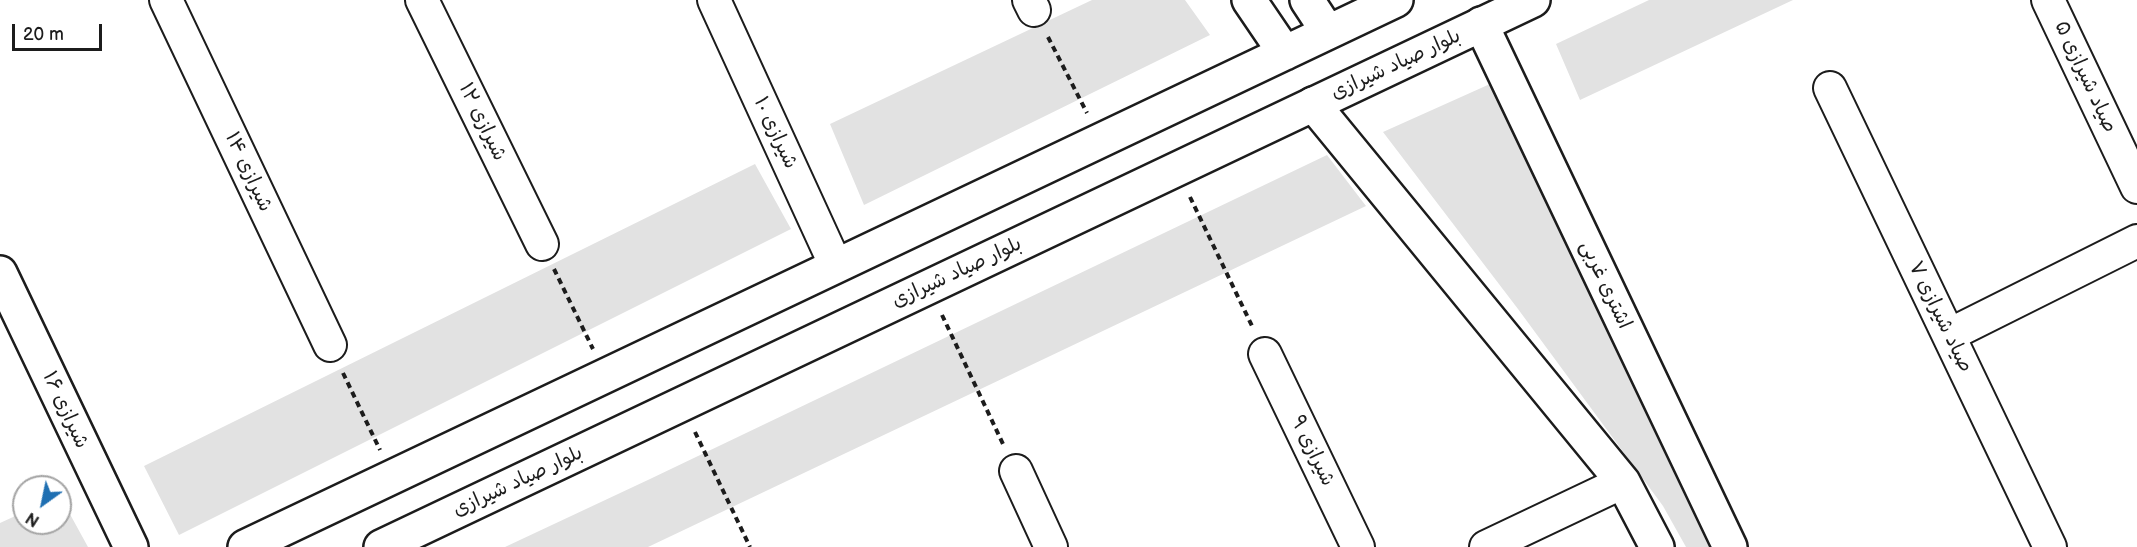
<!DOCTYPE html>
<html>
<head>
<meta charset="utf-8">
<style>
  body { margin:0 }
  #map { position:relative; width:2137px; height:547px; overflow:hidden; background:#fff; font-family:"Balsamiq Sans",sans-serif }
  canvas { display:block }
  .north { position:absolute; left:12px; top:475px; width:60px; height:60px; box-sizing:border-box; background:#fff; border:2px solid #a4a4a4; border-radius:50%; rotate:213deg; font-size:16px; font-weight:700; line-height:24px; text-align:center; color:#1c1c1c }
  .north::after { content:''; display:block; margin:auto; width:21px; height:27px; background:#1f6fb2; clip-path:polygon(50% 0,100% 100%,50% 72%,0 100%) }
  .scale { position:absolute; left:12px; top:24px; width:90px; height:27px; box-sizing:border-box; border:3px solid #1c1c1c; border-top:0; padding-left:8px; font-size:18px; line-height:21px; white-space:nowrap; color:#1c1c1c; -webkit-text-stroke:4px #fff; paint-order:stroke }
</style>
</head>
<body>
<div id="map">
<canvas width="2137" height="547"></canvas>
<div class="north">N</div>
<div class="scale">20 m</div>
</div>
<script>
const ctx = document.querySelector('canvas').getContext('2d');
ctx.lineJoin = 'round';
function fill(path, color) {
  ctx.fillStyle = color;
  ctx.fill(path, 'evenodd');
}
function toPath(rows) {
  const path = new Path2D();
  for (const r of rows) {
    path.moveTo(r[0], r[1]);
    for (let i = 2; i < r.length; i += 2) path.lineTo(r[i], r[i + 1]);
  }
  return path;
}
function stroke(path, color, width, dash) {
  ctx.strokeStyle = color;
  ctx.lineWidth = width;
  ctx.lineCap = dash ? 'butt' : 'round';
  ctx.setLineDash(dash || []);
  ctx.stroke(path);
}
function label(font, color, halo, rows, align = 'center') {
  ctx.font = font + ' "Balsamiq Sans","Playpen Sans Arabic",sans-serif';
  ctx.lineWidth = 5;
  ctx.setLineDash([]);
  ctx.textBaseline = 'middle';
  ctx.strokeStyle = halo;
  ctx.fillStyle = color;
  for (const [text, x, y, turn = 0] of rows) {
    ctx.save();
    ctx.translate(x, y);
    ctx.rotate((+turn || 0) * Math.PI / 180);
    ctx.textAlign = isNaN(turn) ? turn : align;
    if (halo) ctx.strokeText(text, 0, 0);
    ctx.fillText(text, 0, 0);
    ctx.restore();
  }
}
fill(toPath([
  [1092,0,1185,0,1210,35,864,205,830,124],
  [1649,0,1793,0,1580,100,1556,44],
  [1490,84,1689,505,1709,547,1686,547,1663,506,1518,309,1383,132],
  [1327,155,1366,206,648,547,505,547,650,479],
  [755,164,791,229,179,535,144,466],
  [60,496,88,547,0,547,0,523,24,512,24,523,60,523]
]), '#e2e2e2');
const minor = toPath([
  [166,0,330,345],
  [422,0,542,244],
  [714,0,836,266],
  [1029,0,1034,10],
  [2048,0,2137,187],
  [1830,88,2050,547],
  [1949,335,2137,241],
  [1265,354,1358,547],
  [1016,471,1051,547],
  [1486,547,1623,482]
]);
const tertiary = toPath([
  [1481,24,1730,547],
  [1313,104,1623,482,1657,547],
  [0,273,131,547]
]);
const secondary = toPath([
  [1249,0,1285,53],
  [1307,0,1328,32],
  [245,547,1396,0],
  [381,547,1533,0]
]);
stroke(minor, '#1c1c1c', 36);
stroke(tertiary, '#1c1c1c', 38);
stroke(secondary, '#1c1c1c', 38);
stroke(toPath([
  [1048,37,1087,113],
  [1190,197,1253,328],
  [554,269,593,349],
  [942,315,1003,444],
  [343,373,380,450],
  [695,432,750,547]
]), '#1c1c1c', 4, [6, 4.5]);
stroke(minor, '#fff', 32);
stroke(tertiary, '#fff', 33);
stroke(secondary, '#fff', 33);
label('20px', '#1c1c1c', '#fff', [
  ["بلوار صیاد شیرازی",1396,65,-25],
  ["صیاد شیرازی ۵",2085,77,65],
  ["شیرازی ۱۲",482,122,64],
  ["شیرازی ۱۰",775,133,65],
  ["شیرازی ۱۴",248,172,65],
  ["بلوار صیاد شیرازی",957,273,-25],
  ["اشتری غربی",1605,285,65],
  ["صیاد شیرازی ۷",1940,317,64],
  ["شیرازی ۱۶",65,410,65],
  ["شیرازی ۹",1312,451,64],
  ["بلوار صیاد شیرازی",518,482,-25]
]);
</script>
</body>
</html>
